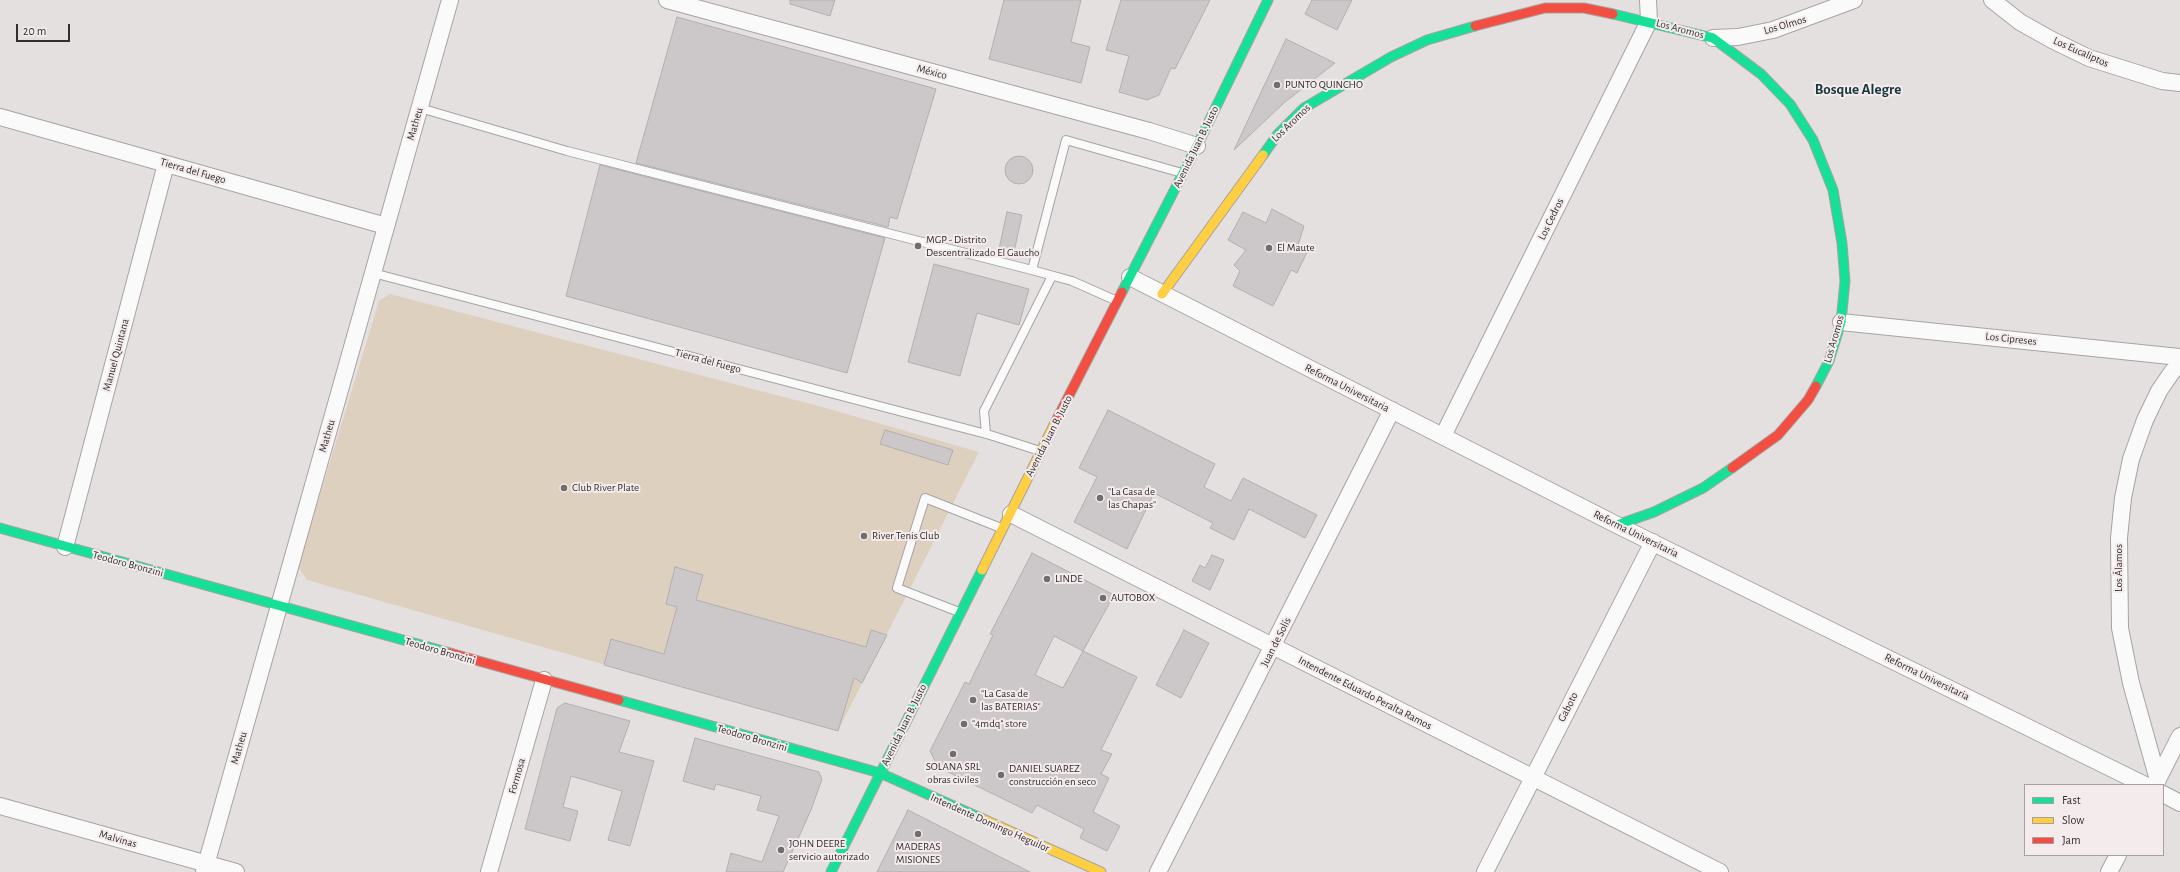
<!DOCTYPE html>
<html>
<head>
<meta charset="utf-8">
<style>
  body { margin:0 }
  #map { position:relative; width:2180px; height:872px; overflow:hidden; background:#e5e0e0; font-family:"Alegreya Sans",sans-serif }
  canvas { display:block }
  .legend { position:absolute; left:2024px; top:784px; width:140px; height:72px; box-sizing:border-box; background:#f4ebec; border:1px solid #a7a0a0; margin:0; padding:5px 7px; list-style:none; font-size:12px; color:#332f2f }
  .legend li { display:flex; align-items:center; gap:8px; height:20px }
  .legend b { width:20px; border:1px solid #a7a0a0 }
  .scale { position:absolute; left:16px; top:24px; width:54px; height:18px; box-sizing:border-box; border:2px solid #332f2f; border-top:0; padding-left:5px; font-size:12px; line-height:14px; white-space:nowrap; color:#332f2f; -webkit-text-stroke:3px #f4ebec; paint-order:stroke }
</style>
</head>
<body>
<div id="map">
<canvas width="2180" height="872"></canvas>
<ul class="legend">
<li><b style="height:5px;background:#16e098"></b>Fast</li>
<li><b style="height:5px;background:#ffcf43"></b>Slow</li>
<li><b style="height:5px;background:#f24e42"></b>Jam</li>
</ul>
<div class="scale">20 m</div>
</div>
<script>
const ctx = document.querySelector('canvas').getContext('2d');
ctx.lineJoin = 'round';
function fill(path, color) {
  ctx.fillStyle = color;
  ctx.fill(path, 'evenodd');
}
function toPath(rows) {
  const path = new Path2D();
  for (const r of rows) {
    if (r.length === 3) {
      path.moveTo(r[0] + r[2], r[1]);
      path.arc(r[0], r[1], r[2], 0, 2 * Math.PI);
      continue;
    }
    path.moveTo(r[0], r[1]);
    for (let i = 2; i < r.length; i += 2) path.lineTo(r[i], r[i + 1]);
  }
  return path;
}
function stroke(path, color, width, dash) {
  ctx.strokeStyle = color;
  ctx.lineWidth = width;
  ctx.lineCap = dash ? 'butt' : 'round';
  ctx.setLineDash(dash || []);
  ctx.stroke(path);
}
function label(font, color, halo, rows, align = 'center') {
  ctx.font = font + ' "Alegreya Sans",sans-serif';
  ctx.lineWidth = 4;
  ctx.setLineDash([]);
  ctx.textBaseline = 'middle';
  ctx.strokeStyle = halo;
  ctx.fillStyle = color;
  for (const [text, x, y, turn = 0] of rows) {
    ctx.save();
    ctx.translate(x, y);
    ctx.rotate((+turn || 0) * Math.PI / 180);
    ctx.textAlign = isNaN(turn) ? turn : align;
    if (halo) ctx.strokeText(text, 0, 0);
    ctx.fillText(text, 0, 0);
    ctx.restore();
  }
}
fill(toPath([
  [390,294,826,408,979,452,838,731,307,580,298,567,379,301]
]), '#ded0bf');
const building = toPath([
  [790,0,835,0,830,16,790,4,790,0],
  [1004,0,1081,0,1071,42,1090,47,1081,83,989,59,1004,0],
  [1121,0,1210,0,1175,69,1171,68,1159,95,1147,100,1119,92,1129,56,1106,50,1121,0],
  [1312,0,1352,0,1337,30,1305,14,1312,0],
  [677,17,936,89,897,219,890,217,888,227,636,163,677,17],
  [1286,39,1335,63,1285,102,1234,150,1286,39],
  [1019,170,14],
  [600,165,885,238,847,373,566,296,600,165],
  [1272,209,1304,226,1298,245,1308,250,1297,273,1291,270,1273,306,1233,286,1240,271,1234,265,1246,250,1228,240,1243,212,1266,223,1272,209],
  [1007,212,1022,215,1014,252,999,249,1007,212],
  [934,264,1029,289,1019,325,977,313,960,376,908,362,934,264],
  [1108,410,1215,464,1204,487,1231,501,1243,478,1317,515,1305,538,1249,509,1234,540,1210,528,1213,523,1154,493,1127,549,1074,522,1097,477,1079,468,1108,410],
  [885,430,953,450,948,465,880,444,885,430],
  [1032,553,1114,595,1083,651,1137,677,1101,750,1112,754,1101,774,1109,778,1093,812,1120,826,1107,851,1080,838,1084,829,1037,805,1032,813,938,767,930,751,965,682,969,684,993,635,990,634,1032,553],
  [1054,636,1083,651,1063,688,1035,675,1054,636],
  [1212,555,1224,560,1210,590,1192,581,1200,565,1205,568,1212,555],
  [675,567,703,575,696,600,866,647,871,630,887,635,862,683,854,678,838,731,604,665,611,639,664,654,677,607,666,604,675,567],
  [1184,630,1209,643,1181,698,1156,685,1184,630],
  [565,703,630,721,619,752,654,761,630,846,608,840,622,791,571,776,563,807,578,811,570,841,525,829,557,708,565,703],
  [695,738,819,772,822,779,811,810,783,872,726,872,731,853,762,862,779,816,757,810,761,796,716,784,714,790,683,781,695,738],
  [908,810,1030,872,877,872,908,810]
]);
fill(building, '#ccc8ca');
stroke(building, '#b2afb0', 1);
const lane = toPath([
  [420,108,567,151,1028,269,1072,281,1117,301],
  [1032,270,1066,140,1182,173],
  [373,273,990,435,1040,451],
  [986,434,984,411,1052,276],
  [959,612,897,588,925,498,1001,528]
]);
const street = toPath([
  [667,0,1149,131,1197,146],
  [1992,0,2020,22,2052,40,2089,58,2162,81,2180,83],
  [1713,38,1738,37,1773,30,1854,0],
  [0,117,386,226],
  [1130,277,1617,525,2145,785],
  [1841,322,2180,357],
  [1443,436,1649,21,1648,0],
  [1011,514,1720,872],
  [65,547,166,164],
  [2158,780,2131,683,2120,628,2119,538,2123,498,2131,459,2145,420,2159,391,2172,372,2180,364],
  [2155,785,2180,736],
  [2163,794,2180,803],
  [0,806,236,872],
  [204,872,450,0],
  [489,872,544,680],
  [1158,872,1392,410],
  [1485,872,1653,542],
  [2109,872,2118,855]
]);
const fast = toPath([
  [1613,14,1713,38,1761,74,1790,104,1813,140,1833,190,1842,243,1845,281,1841,322,1829,361,1816,386],
  [1263,155,1278,134,1304,108,1391,57,1427,40,1475,26],
  [1122,292,1197,146,1268,0],
  [1617,525,1654,512,1703,488,1732,468],
  [0,528,450,653],
  [619,700,880,773,983,819],
  [831,872,982,570]
]);
const slow = toPath([
  [1162,294,1263,155],
  [982,570,1058,417],
  [983,819,1101,872]
]);
const jam = toPath([
  [1475,26,1545,8,1584,8,1613,14],
  [1058,417,1122,292],
  [1732,468,1778,435,1808,400,1816,386],
  [450,653,619,700]
]);
stroke(lane, '#a7a3a3', 10);
stroke(street, '#a7a3a3', 18);
stroke(fast, '#a7a3a3', 11);
stroke(slow, '#a7a3a3', 11);
stroke(jam, '#a7a3a3', 11);
stroke(lane, '#fbfafa', 8);
stroke(street, '#fbfafa', 16);
stroke(fast, '#16e098', 9);
stroke(slow, '#ffcf43', 9);
stroke(jam, '#f24e42', 9);
for (const [x, y, r, color] of [
  [1277,85,4,"#716d6d"],
  [918,246,4,"#716d6d"],
  [1269,248,4,"#716d6d"],
  [564,488,4,"#716d6d"],
  [1100,498,4,"#716d6d"],
  [864,536,4,"#716d6d"],
  [1047,579,4,"#716d6d"],
  [1103,598,4,"#716d6d"],
  [973,700,4,"#716d6d"],
  [964,724,4,"#716d6d"],
  [953,754,4,"#716d6d"],
  [1001,775,4,"#716d6d"],
  [918,834,4,"#716d6d"],
  [781,850,4,"#716d6d"]
]) {
  const dot = new Path2D();
  dot.arc(x, y, r, 0, 2 * Math.PI);
  ctx.fillStyle = color;
  ctx.fill(dot);
  stroke(dot, '#f4ebec', 1.5);
}
label('11px', '#332f2f', '#f4ebec', [
  ["Los Olmos",1785,25,-16],
  ["Los Aromos",1680,29,15],
  ["Los Eucaliptos",2081,52,24],
  ["México",932,72,15],
  ["Los Aromos",1291,123,-44],
  ["Matheu",415,124,-74],
  ["Avenida Juan B. Justo",1196,147,-64],
  ["Tierra del Fuego",193,171,16],
  ["Los Cedros",1551,219,-64],
  ["Los Aromos",1834,339,-74],
  ["Los Cipreses",2011,339,6],
  ["Manuel Quintana",116,355,-75],
  ["Tierra del Fuego",708,361,15],
  ["Reforma Universitaria",1347,388,27],
  ["Matheu",327,436,-74],
  ["Avenida Juan B. Justo",1049,436,-63],
  ["Reforma Universitaria",1636,534,26],
  ["Teodoro Bronzini",128,564,15],
  ["Los Álamos",2119,568,-90],
  ["Juan de Solís",1276,642,-63],
  ["Teodoro Bronzini",440,651,16],
  ["Reforma Universitaria",1927,677,26],
  ["Intendente Eduardo Peralta Ramos",1365,693,27],
  ["Gaboto",1568,707,-63],
  ["Avenida Juan B. Justo",904,725,-64],
  ["Teodoro Bronzini",752,738,16],
  ["Matheu",239,748,-74],
  ["Formosa",517,776,-74],
  ["Intendente Domingo Heguilor",990,823,24],
  ["Malvinas",118,839,16]
]);
label('11px', '#332f2f', '#f4ebec', [
  ["PUNTO QUINCHO",1285,85],
  ["MGP - Distrito",926,240],
  ["Descentralizado El Gaucho",926,253],
  ["El Maute",1277,248],
  ["Club River Plate",572,488],
  ["\"La Casa de",1108,492],
  ["las Chapas\"",1108,505],
  ["River Tenis Club",872,536],
  ["LINDE",1055,579],
  ["AUTOBOX",1111,598],
  ["\"La Casa de",981,694],
  ["las BATERIAS\"",981,707],
  ["\"4mdq\" store",972,724],
  ["SOLANA SRL",953,767,"center"],
  ["obras civiles",953,780,"center"],
  ["DANIEL SUAREZ",1009,769],
  ["construcción en seco",1009,782],
  ["JOHN DEERE",789,844],
  ["servicio autorizado",789,857],
  ["MADERAS",918,847,"center"],
  ["MISIONES",918,860,"center"]
], 'left');
label('bold 15px', '#16373d', '#f4ebec', [
  ["Bosque Alegre",1858,89]
]);
</script>
</body>
</html>
